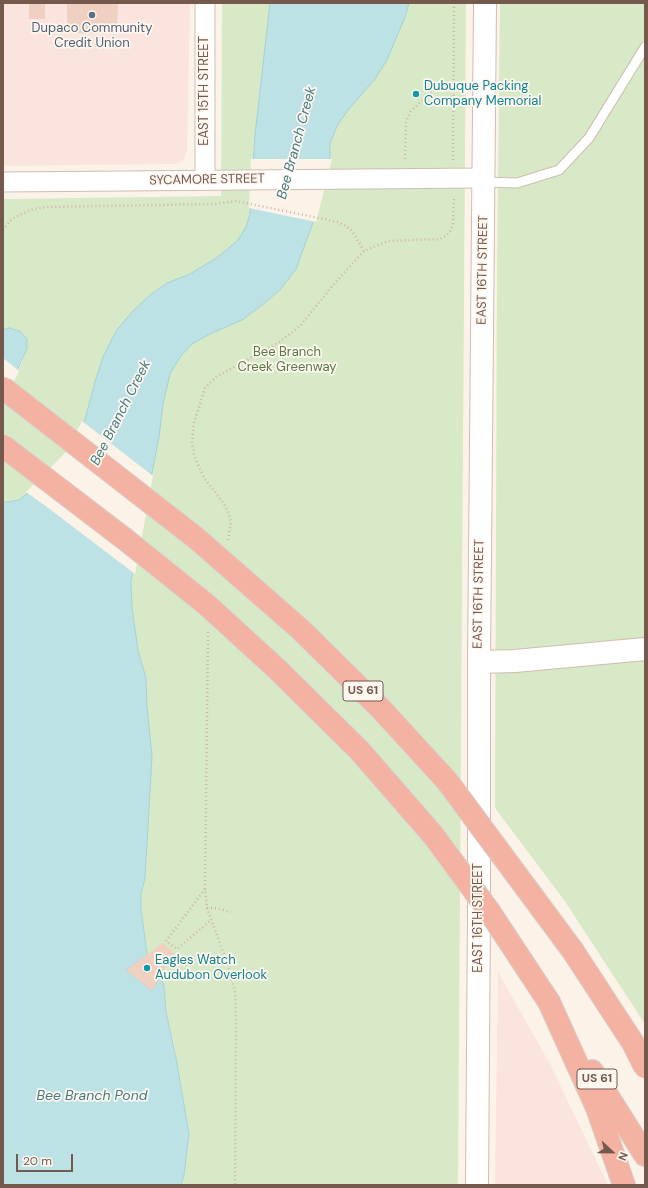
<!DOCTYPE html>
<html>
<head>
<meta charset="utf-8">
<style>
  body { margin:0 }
  #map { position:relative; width:648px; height:1188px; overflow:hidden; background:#fcf3e8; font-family:"DM Sans",sans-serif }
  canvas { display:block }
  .frame { position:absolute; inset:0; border:4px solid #75594d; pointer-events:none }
  .north { position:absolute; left:592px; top:1132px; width:40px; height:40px; -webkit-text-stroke:3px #fef7ef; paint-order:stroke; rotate:112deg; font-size:11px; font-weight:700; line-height:16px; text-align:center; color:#75594d }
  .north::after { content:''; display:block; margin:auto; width:14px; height:18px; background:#75594d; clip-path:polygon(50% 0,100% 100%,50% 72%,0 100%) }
  .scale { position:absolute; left:16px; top:1154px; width:57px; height:18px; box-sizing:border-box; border:2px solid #75594d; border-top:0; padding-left:5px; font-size:12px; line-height:14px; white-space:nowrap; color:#75594d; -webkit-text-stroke:3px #fef7ef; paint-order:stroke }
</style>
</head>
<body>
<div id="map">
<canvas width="648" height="1188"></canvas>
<div class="frame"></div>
<div class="north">N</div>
<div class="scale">20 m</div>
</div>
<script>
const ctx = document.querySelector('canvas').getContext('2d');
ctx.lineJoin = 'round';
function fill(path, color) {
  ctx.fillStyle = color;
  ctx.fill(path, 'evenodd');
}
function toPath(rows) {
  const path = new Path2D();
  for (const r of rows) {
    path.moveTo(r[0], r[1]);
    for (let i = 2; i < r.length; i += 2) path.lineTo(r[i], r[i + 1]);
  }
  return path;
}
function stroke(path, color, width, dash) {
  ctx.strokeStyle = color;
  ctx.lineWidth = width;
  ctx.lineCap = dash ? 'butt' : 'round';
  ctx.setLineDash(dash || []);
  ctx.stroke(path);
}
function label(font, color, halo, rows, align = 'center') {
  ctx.font = font + ' "DM Sans",sans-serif';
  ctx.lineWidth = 3.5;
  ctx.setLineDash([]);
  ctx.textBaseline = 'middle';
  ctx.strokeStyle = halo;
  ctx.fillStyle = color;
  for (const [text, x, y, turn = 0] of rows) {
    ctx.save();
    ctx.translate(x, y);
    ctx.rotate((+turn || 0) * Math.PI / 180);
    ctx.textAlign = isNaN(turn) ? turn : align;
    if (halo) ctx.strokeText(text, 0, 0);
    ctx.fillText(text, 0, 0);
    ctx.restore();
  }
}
fill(toPath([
  [3,3,190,3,187,151,184,160,175,164,3,166],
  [498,972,550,1064,608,1185,495,1185]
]), '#fbe4dd');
fill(toPath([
  [222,3,466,3,458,1185,181,1185,184,1175,189,1134,174,1045,166,1012,164,986,160,978,152,991,141,908,141,894,145,878,149,807,146,678,138,650,132,608,131,581,151,475,66,454,31,491,19,500,8,502,3,502,3,401,22,362,27,349,27,339,20,331,9,328,3,330,3,199,221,196],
  [500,3,645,3,645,1024,564,900,495,808,497,264]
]), '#d7e9c7');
const water = toPath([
  [270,3,409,3,405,17,387,60,375,79,348,110,337,126,330,144,330,162,315,217,296,269,280,290,262,305,242,320,212,333,192,344,180,357,170,374,163,404,159,437,131,581,132,608,138,650,146,678,147,706,152,756,145,878,141,894,141,908,147,955,126,970,152,991,160,977,164,986,166,1012,176,1058,189,1134,184,1175,181,1185,3,1185,3,502,8,502,19,500,31,491,66,454,84,423,95,382,103,357,116,331,132,312,150,295,167,283,190,274,218,257,238,240,246,227,250,214,255,135,270,3],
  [9,328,20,331,27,339,27,349,3,401,3,330,9,328]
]);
fill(water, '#bde2e5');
stroke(water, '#a4d2d6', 1);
fill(toPath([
  [251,159,332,159,316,222,249,208],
  [3,358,19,371,5,401,3,403],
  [82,421,153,476,135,574,47,507,26,492,65,453]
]), '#fcf3e8');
fill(toPath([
  [29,3,45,3,45,19,29,19],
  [67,3,118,3,117,33,78,33,78,26,67,26],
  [163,943,174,953,152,991,126,970]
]), '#f0d1c1');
const lane = toPath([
  [483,182,517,183,559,170,589,138,645,47]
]);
const street = toPath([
  [205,180,205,3],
  [3,182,483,178]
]);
const secondary = toPath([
  [479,662,515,661,645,649],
  [477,1185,479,913,479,662,485,3]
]);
const highway = toPath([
  [549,1002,597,1108,624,1185],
  [592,1071,645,1155]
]);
stroke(lane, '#cfbdb1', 11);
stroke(street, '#cfbdb1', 21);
stroke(secondary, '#d2bcaf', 24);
stroke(highway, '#d8d1cd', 24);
stroke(toPath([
  [405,159,406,122,411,111,436,88,440,87,454,87],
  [453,160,454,3],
  [3,230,12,219,30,210,46,207,215,204,236,201,338,222,346,226,352,231,364,251],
  [228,540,231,521,228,511,222,501,204,478,194,455,192,442,194,423,205,388,216,377,278,343,300,326,334,284,364,251,388,241,440,239,446,236,451,230,453,223,454,197],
  [208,632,205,888,207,908,229,968,235,991,236,1020,235,1185],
  [205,889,166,941,177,949,211,920],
  [207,908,216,908,231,912]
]), '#d5b4a4', 2.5, [1, 3]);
stroke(lane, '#fff', 9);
stroke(street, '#fff', 19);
stroke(secondary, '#fff', 22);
stroke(highway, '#f3b2a2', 22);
const highwayBridge = toPath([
  [3,388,196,538,300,629,381,709,447,781,573,951,633,1043,645,1067],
  [3,446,126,540,207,605,278,670,359,750,433,835,489,911,549,1002]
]);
stroke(highwayBridge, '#d8d1cd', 24, []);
stroke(highwayBridge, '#f3b2a2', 22);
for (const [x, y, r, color] of [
  [92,15,4,"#5c6f8a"],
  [416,94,4,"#0f9aa8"],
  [147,968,4,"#0f9aa8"]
]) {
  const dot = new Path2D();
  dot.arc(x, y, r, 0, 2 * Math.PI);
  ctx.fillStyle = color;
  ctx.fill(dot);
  stroke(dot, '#fef7ef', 1.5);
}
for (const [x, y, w] of [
  [363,691,40],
  [597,1079,40]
]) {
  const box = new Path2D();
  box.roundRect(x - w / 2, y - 10, w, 20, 3);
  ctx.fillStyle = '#fef7ef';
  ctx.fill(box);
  stroke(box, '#75594d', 1);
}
label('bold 12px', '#75594d', null, [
  ["US 61",363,691],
  ["US 61",597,1079]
]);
label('13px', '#4e5e75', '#fef7ef', [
  ["Dupaco Community",92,29],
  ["Credit Union",92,44]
]);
label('13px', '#0d838f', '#fef7ef', [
  ["Dubuque Packing",424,87],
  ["Company Memorial",424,102],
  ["Eagles Watch",155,961],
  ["Audubon Overlook",155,976]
], 'left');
label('13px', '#75594d', '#fef7ef', [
  ["EAST 15TH STREET",205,91,-90],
  ["SYCAMORE STREET",207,180,-1],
  ["EAST 16TH STREET",483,270,-89],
  ["EAST 16TH STREET",479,594,-89],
  ["EAST 16TH STREET",479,918,-90]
]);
label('13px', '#587a45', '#fef7ef', [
  ["Bee Branch",287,353],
  ["Creek Greenway",287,368]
]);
label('italic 14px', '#447a80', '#fef7ef', [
  ["Bee Branch Creek",297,143,-75],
  ["Bee Branch Creek",121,413,-63],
  ["Bee Branch Pond",92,1096]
]);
</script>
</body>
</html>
